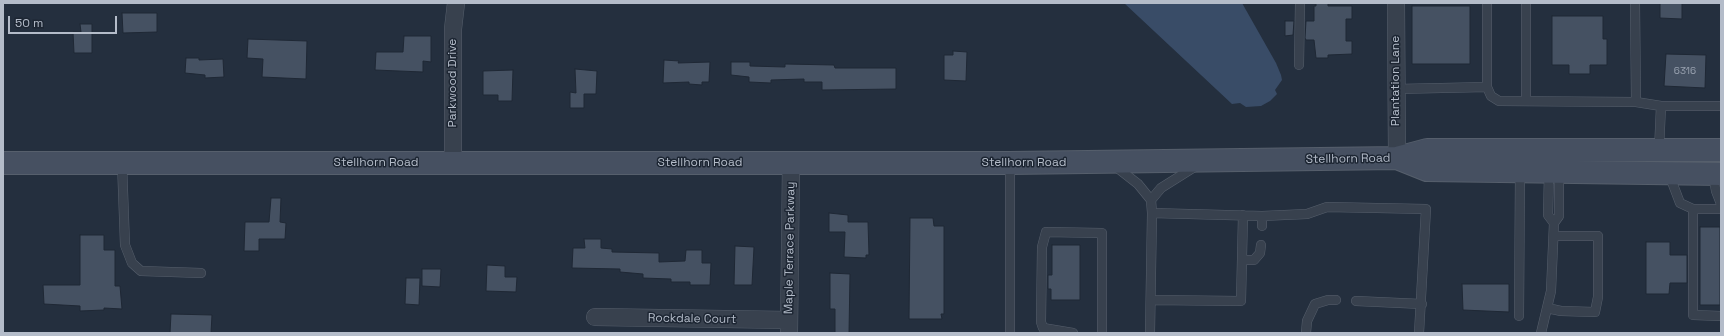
<!DOCTYPE html>
<html>
<head>
<meta charset="utf-8">
<style>
  body { margin:0 }
  #map { position:relative; width:1724px; height:336px; overflow:hidden; background:#242f3e; font-family:"Space Grotesk",sans-serif }
  canvas { display:block }
  .frame { position:absolute; inset:0; border:4px solid #b4bcc9; pointer-events:none }
  .scale { position:absolute; left:8px; top:16px; width:109px; height:18px; box-sizing:border-box; border:2px solid #b4bcc9; border-top:0; padding-left:5px; font-size:12px; line-height:14px; white-space:nowrap; color:#b4bcc9; -webkit-text-stroke:3px #1d2633; paint-order:stroke }
</style>
</head>
<body>
<div id="map">
<canvas width="1724" height="336"></canvas>
<div class="frame"></div>
<div class="scale">50 m</div>
</div>
<script>
const ctx = document.querySelector('canvas').getContext('2d');
ctx.lineJoin = 'round';
function fill(path, color) {
  ctx.fillStyle = color;
  ctx.fill(path, 'evenodd');
}
function toPath(rows) {
  const path = new Path2D();
  for (const r of rows) {
    path.moveTo(r[0], r[1]);
    for (let i = 2; i < r.length; i += 2) path.lineTo(r[i], r[i + 1]);
  }
  return path;
}
function stroke(path, color, width, dash) {
  ctx.strokeStyle = color;
  ctx.lineWidth = width;
  ctx.lineCap = dash ? 'butt' : 'round';
  ctx.setLineDash(dash || []);
  ctx.stroke(path);
}
function label(font, color, halo, rows, align = 'center') {
  ctx.font = font + ' "Space Grotesk",sans-serif';
  ctx.lineWidth = 3;
  ctx.setLineDash([]);
  ctx.textBaseline = 'middle';
  ctx.strokeStyle = halo;
  ctx.fillStyle = color;
  for (const [text, x, y, turn = 0] of rows) {
    ctx.save();
    ctx.translate(x, y);
    ctx.rotate((+turn || 0) * Math.PI / 180);
    ctx.textAlign = isNaN(turn) ? turn : align;
    if (halo) ctx.strokeText(text, 0, 0);
    ctx.fillText(text, 0, 0);
    ctx.restore();
  }
}
fill(toPath([
  [1124,3,1242,3,1276,63,1281,75,1282,80,1275,90,1277,94,1270,101,1261,106,1246,107,1240,103,1232,104]
]), '#394c67');
const building = toPath([
  [1316,3,1328,3,1328,6,1352,6,1352,19,1346,19,1346,41,1352,41,1352,54,1328,55,1328,58,1316,58,1314,40,1306,40,1305,38,1306,21,1314,21,1314,6,1316,6,1316,3],
  [1660,3,1682,3,1682,19,1660,18,1660,3],
  [1412,6,1470,6,1470,64,1412,64,1412,6],
  [122,13,157,13,157,32,123,33,122,13],
  [1552,16,1603,16,1603,39,1607,39,1607,65,1590,65,1590,74,1569,74,1569,65,1552,65,1552,16],
  [1285,21,1294,21,1293,35,1285,36,1285,21],
  [80,24,92,24,92,53,74,53,73,32,81,32,80,24],
  [404,36,431,36,431,62,423,61,423,72,375,70,376,52,403,52,404,36],
  [248,39,307,41,306,79,262,77,263,59,247,58,248,39],
  [953,51,967,52,966,81,944,80,944,55,953,55,953,51],
  [1666,54,1706,55,1705,88,1664,86,1666,54],
  [186,58,199,58,199,60,223,59,224,77,205,78,205,75,185,73,186,58],
  [664,60,679,61,678,63,710,62,709,82,702,82,702,85,689,84,689,82,663,83,664,60],
  [731,62,750,62,750,66,785,67,785,64,834,65,835,68,896,68,896,89,822,90,822,82,804,82,804,79,771,80,771,83,749,82,749,77,731,75,731,62],
  [575,69,597,71,596,94,584,94,584,108,570,108,570,92,576,93,575,69],
  [513,70,512,101,498,101,498,95,483,95,483,71,513,70],
  [271,198,281,198,280,222,286,223,285,239,259,239,259,251,244,251,245,222,269,222,271,198],
  [829,213,848,215,848,222,868,222,869,255,866,255,866,258,844,257,845,232,829,232,829,213],
  [910,218,933,218,934,226,944,226,944,314,941,314,942,319,909,319,910,218],
  [1700,227,1720,227,1720,305,1700,305,1700,227],
  [80,235,104,235,104,250,115,250,115,286,120,286,122,309,104,308,104,310,80,311,80,306,44,304,43,285,80,285,80,235],
  [584,239,601,239,601,248,612,249,612,252,659,253,659,262,685,261,686,250,702,250,702,263,711,263,710,285,690,285,690,282,671,282,671,279,643,278,643,274,620,272,620,269,572,268,573,248,585,248,584,239],
  [1646,242,1670,242,1670,255,1687,255,1687,283,1670,283,1669,294,1646,294,1646,242],
  [1052,245,1080,245,1080,300,1051,300,1051,289,1048,289,1048,275,1052,275,1052,245],
  [735,246,754,247,752,285,734,285,735,246],
  [487,265,505,266,505,277,517,277,516,292,486,291,487,265],
  [422,269,441,269,440,287,422,286,422,269],
  [830,273,850,274,849,333,835,333,835,309,830,309,830,273],
  [406,278,420,278,419,305,405,304,406,278],
  [1462,284,1509,284,1509,312,1463,310,1462,284],
  [171,314,212,315,211,333,170,333,171,314]
]);
fill(building, '#455162');
stroke(building, '#1f2835', 1);
const lane = toPath([
  [1526,3,1526,101],
  [1299,65,1300,3],
  [1487,87,1491,96,1499,101,1636,102,1635,3],
  [1396,89,1487,87,1487,3],
  [1636,102,1661,106,1721,106],
  [1659,150,1661,106],
  [122,163,125,245,132,263,141,271,201,273],
  [1010,163,1010,333],
  [1115,166,1138,184,1151,200,1152,213],
  [1669,174,1680,203,1693,209,1693,315,1721,316],
  [1713,174,1716,191,1721,204],
  [1151,200,1161,188,1196,166],
  [1693,209,1721,209],
  [1554,223,1559,216,1559,171],
  [1262,226,1262,216],
  [1242,260,1254,260,1260,253,1261,245],
  [1151,300,1241,301,1243,215],
  [1356,301,1422,304],
  [1547,308,1561,311,1595,312,1598,297,1598,236,1554,236],
  [1519,316,1520,171],
  [1073,333,1043,328,1041,322,1042,247,1046,232,1102,233,1102,333],
  [1150,333,1152,213,1262,216,1307,214,1327,207,1426,209,1419,333],
  [1306,333,1307,321,1315,304,1328,300,1336,300],
  [1541,333,1551,291,1554,223,1548,215,1549,172]
]);
const street = toPath([
  [1396,3,1397,158],
  [453,163,453,29,456,3],
  [595,317,789,320],
  [789,333,791,163]
]);
const secondary = toPath([
  [1397,158,1427,170,1721,174],
  [3,163,1010,163,1397,158,1427,150,1721,150]
]);
stroke(lane, '#565f6c', 10);
stroke(street, '#565f6c', 18);
stroke(secondary, '#565f6c', 24);
stroke(lane, '#38414e', 9);
stroke(street, '#38414e', 17);
stroke(secondary, '#465061', 22);
label('10px', '#98a1af', null, [
  ["6316",1685,71]
]);
label('12px', '#b4bcc9', '#1d2633', [
  ["Plantation Lane",1396,81,-90],
  ["Parkwood Drive",453,83,-90],
  ["Stellhorn Road",1348,159,-1],
  ["Stellhorn Road",376,163],
  ["Stellhorn Road",700,163],
  ["Stellhorn Road",1024,163],
  ["Maple Terrace Parkway",790,248,-89],
  ["Rockdale Court",692,319,1]
]);
</script>
</body>
</html>
